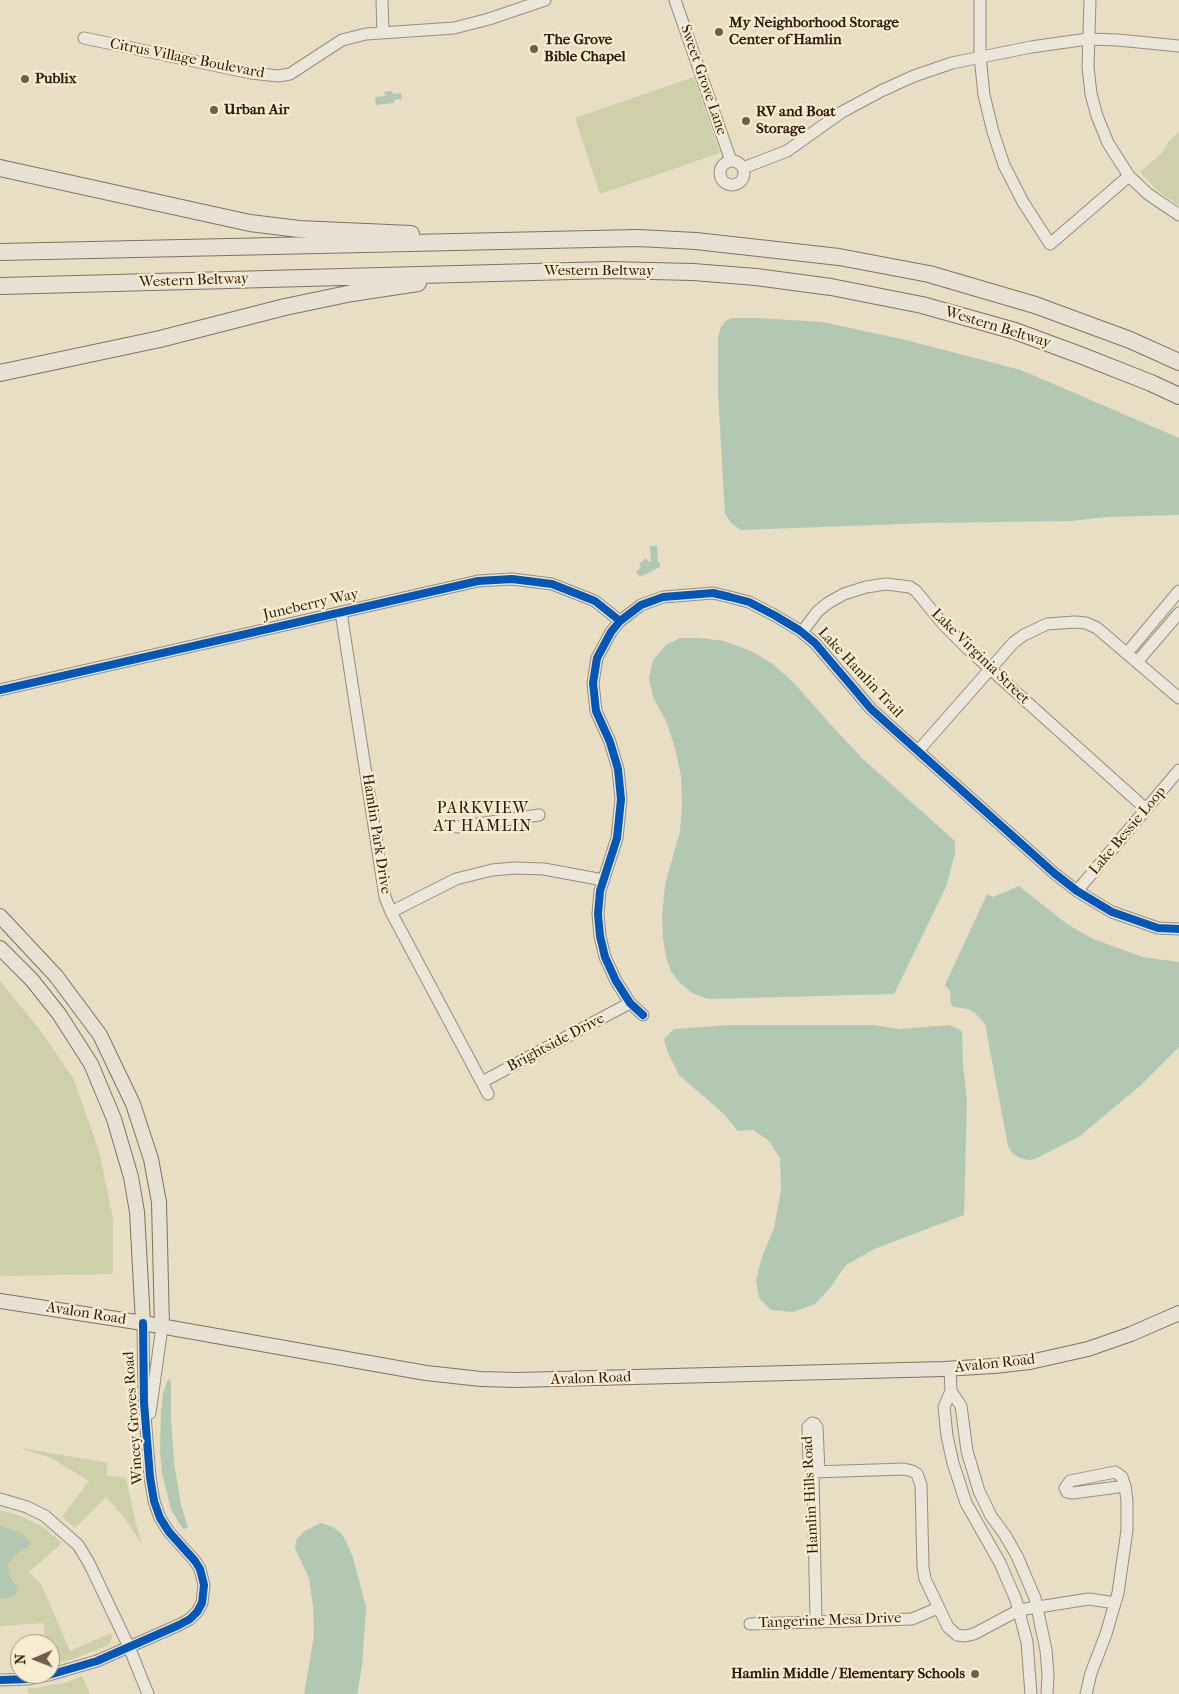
<!DOCTYPE html>
<html>
<head>
<meta charset="utf-8">
<style>
  body { margin:0 }
  #map { position:relative; width:1179px; height:1694px; overflow:hidden; background:#e7dec4; font-family:"IM FELL French Canon",serif }
  canvas { display:block }
  .north { position:absolute; left:10px; top:1634px; width:50px; height:50px; box-sizing:border-box; background:#f8edd0; border:1px solid #a89881; border-radius:50%; rotate:269deg; font-size:14px; font-weight:700; line-height:20px; text-align:center; color:#30180b }
  .north::after { content:''; display:block; margin:auto; width:18px; height:22px; background:#705d4c; clip-path:polygon(50% 0,100% 100%,50% 72%,0 100%) }
</style>
</head>
<body>
<div id="map">
<canvas width="1179" height="1694"></canvas>
<div class="north">N</div>
</div>
<script>
const ctx = document.querySelector('canvas').getContext('2d');
ctx.lineJoin = 'round';
function fill(path, color) {
  ctx.fillStyle = color;
  ctx.fill(path, 'evenodd');
}
function toPath(rows) {
  const path = new Path2D();
  for (const r of rows) {
    if (r.length === 3) {
      path.moveTo(r[0] + r[2], r[1]);
      path.arc(r[0], r[1], r[2], 0, 2 * Math.PI);
      continue;
    }
    path.moveTo(r[0], r[1]);
    for (let i = 2; i < r.length; i += 2) path.lineTo(r[i], r[i + 1]);
  }
  return path;
}
function stroke(path, color, width, dash) {
  ctx.strokeStyle = color;
  ctx.lineWidth = width;
  ctx.lineCap = dash ? 'butt' : 'round';
  ctx.setLineDash(dash || []);
  ctx.stroke(path);
}
function label(font, color, halo, rows, align = 'center') {
  ctx.font = font + ' "IM FELL French Canon",serif';
  ctx.lineWidth = 4.5;
  ctx.setLineDash([]);
  ctx.textBaseline = 'middle';
  ctx.strokeStyle = halo;
  ctx.fillStyle = color;
  for (const [text, x, y, turn = 0] of rows) {
    ctx.save();
    ctx.translate(x, y);
    ctx.rotate((+turn || 0) * Math.PI / 180);
    ctx.textAlign = isNaN(turn) ? turn : align;
    if (halo) ctx.strokeText(text, 0, 0);
    ctx.fillText(text, 0, 0);
    ctx.restore();
  }
}
fill(toPath([
  [694,77,720,153,600,194,575,118],
  [1179,132,1179,206,1156,189,1140,172,1162,153,1169,141],
  [0,981,40,1030,73,1078,99,1151,113,1219,113,1274,0,1276],
  [21,1448,108,1463,106,1475,126,1478,135,1520,142,1545,124,1517,106,1497,75,1528,62,1517,89,1481,51,1458],
  [0,1510,20,1516,42,1526,62,1543,29,1572,41,1584,70,1651,111,1633,112,1639,108,1645,74,1659,50,1665,50,1644,44,1644,44,1623,0,1626],
  [82,1676,90,1694,28,1694,28,1689,65,1683]
]), '#cdd0a8');
fill(toPath([
  [392,91,393,94,401,93,402,99,394,100,394,103,376,105,375,97,385,96,384,92],
  [733,318,759,318,822,322,906,340,1021,370,1179,438,1179,515,1107,517,1071,521,929,523,741,530,732,524,725,514,718,393,718,337,721,327,727,320],
  [650,546,657,546,658,562,660,562,660,567,640,577,636,572,641,567,639,564,646,558,649,562,651,561],
  [680,638,701,638,724,641,751,651,773,664,794,683,831,725,864,760,955,841,955,854,946,887,894,994,708,999,692,993,679,982,671,971,666,957,663,938,662,917,665,885,680,831,682,805,681,776,675,748,666,721,653,697,649,678,653,660,666,645],
  [1019,886,1067,924,1093,939,1143,957,1179,962,1179,1047,1141,1085,1080,1136,1035,1159,1028,1160,1020,1158,1013,1154,1008,1146,985,1024,975,1013,968,1009,953,1007,951,1004,950,991,945,985,987,894,993,897],
  [730,1025,873,1025,900,1029,949,1025,962,1031,963,1065,967,1100,964,1215,874,1249,846,1265,830,1288,815,1304,793,1312,771,1310,759,1298,756,1281,762,1257,774,1228,781,1190,780,1158,768,1140,753,1130,738,1131,724,1114,679,1075,668,1053,664,1039,674,1029],
  [168,1379,170,1380,171,1383,171,1417,174,1463,181,1505,188,1527,185,1529,182,1528,171,1509,162,1473,160,1452,161,1412,163,1394],
  [320,1523,331,1526,341,1533,346,1541,353,1558,366,1607,362,1667,357,1694,304,1694,314,1636,313,1606,309,1578,295,1548,296,1540,303,1532],
  [0,1526,22,1533,32,1543,14,1556,8,1564,9,1576,18,1588,16,1594,7,1598,0,1598]
]), '#b3c8b2');
const minor = toPath([
  [382,0,383,33],
  [675,0,731,161],
  [980,0,980,56,984,95,993,132,1004,165,1023,202,1050,244,1129,176],
  [1090,0,1088,67,1091,94,1097,116,1108,143,1129,176,1148,194,1179,215],
  [84,38,251,73,278,76,290,74,342,40,366,34,454,28,489,19,545,0],
  [732,173,12],
  [743,168,787,151,842,112,881,91,914,76,952,63,1031,47,1088,39,1118,40,1179,46],
  [341,612,385,897,391,912,488,1094],
  [802,632,818,611,828,603,844,594,866,587,886,584,910,587,916,591,943,624,968,649,1146,809],
  [1127,653,1179,591],
  [1137,662,1179,613],
  [0,690,478,581,512,579,552,584,595,601,620,621],
  [918,751,1014,642,1024,635,1047,624,1075,622,1086,623,1097,628,1179,698],
  [457,827,539,815],
  [1077,891,1179,770],
  [391,912,456,879,492,870,514,868,544,869,603,880],
  [643,1015,630,1003,616,981,605,957,600,936,598,914,600,891,617,838,621,799,618,769,610,742,596,711,593,683,597,658,611,632,620,621,641,605,663,597,713,593,730,597,749,602,774,615,799,630,815,643,871,709,1054,873,1077,891,1112,912,1158,928,1179,929],
  [482,1082,630,1003],
  [950,1369,951,1391,944,1407,947,1436,953,1463,966,1503,1000,1563,1016,1600,1027,1642,1031,1694],
  [951,1391,961,1406,967,1451,979,1491,991,1516,1005,1535,1017,1556,1035,1598,1046,1650,1048,1675,1047,1694],
  [150,1413,162,1327],
  [813,1472,904,1469,912,1471,917,1474,921,1485,923,1567,925,1579,948,1627,957,1635,965,1636,974,1634,1019,1610,1089,1599,1115,1603],
  [0,1499,27,1507,45,1516,78,1545,89,1563,129,1647,148,1694],
  [816,1622,813,1472,809,1464,808,1427,812,1423,815,1424,817,1427,819,1472],
  [750,1624,912,1619,938,1608],
  [0,1680,29,1679,49,1675,97,1661,179,1625,190,1619,197,1612,202,1603,204,1585,200,1569,195,1561,169,1532,160,1518,154,1501,150,1477,144,1403,143,1323],
  [1086,1694,1091,1673,1106,1634,1118,1593,1127,1530,1127,1501,1125,1486,1122,1477,1115,1472,1070,1481,1065,1488,1067,1492,1073,1493,1125,1486]
]);
const major = toPath([
  [0,916,56,976,100,1035,133,1104,151,1159,159,1202,162,1327],
  [0,948,32,980,59,1014,91,1064,114,1119,131,1177,137,1212,143,1323],
  [0,1301,143,1323,426,1373,481,1379,517,1380,944,1369,994,1366,1030,1362,1088,1349,1131,1334,1179,1313]
]);
const highway = toPath([
  [0,168,250,223,299,229,411,234],
  [0,252,638,238,696,241,839,257,929,274,1035,305,1130,340,1179,362],
  [0,286,610,270,693,272,756,277,831,287,922,305,1015,331,1080,355,1151,383,1179,396],
  [0,373,160,339,285,307,352,293,418,283]
]);
stroke(minor, '#968d7e', 13);
stroke(major, '#7c7365', 16);
stroke(highway, '#7c7365', 18);
stroke(minor, '#eae6d9', 11);
stroke(major, '#e7e1d3', 14);
stroke(highway, '#e7e1d3', 16);
stroke(toPath([
  [0,690,478,581,512,579,552,584,595,601,620,621],
  [643,1015,630,1003,616,981,605,957,600,936,598,914,600,891,617,838,621,799,618,769,610,742,596,711,593,683,597,658,611,632,620,621,641,605,663,597,713,593,730,597,749,602,774,615,799,630,815,643,871,709,1054,873,1077,891,1112,912,1158,928,1179,929],
  [0,1680,29,1679,49,1675,97,1661,179,1625,190,1619,197,1612,202,1603,204,1585,200,1569,195,1561,169,1532,160,1518,154,1501,150,1477,144,1403,143,1323]
]), '#0057b8', 8);
for (const [x, y, r, color] of [
  [719,32,5,"#705d4c"],
  [534,49,5,"#705d4c"],
  [25,79,5,"#705d4c"],
  [214,110,5,"#705d4c"],
  [746,121,5,"#705d4c"],
  [975,1674,5,"#705d4c"]
]) {
  const dot = new Path2D();
  dot.arc(x, y, r, 0, 2 * Math.PI);
  ctx.fillStyle = color;
  ctx.fill(dot);
  stroke(dot, '#f8edd0', 2);
}
label('bold 15px', '#30180b', '#f8edd0', [
  ["My Neighborhood Storage",729,23],
  ["Center of Hamlin",729,40],
  ["The Grove",544,40],
  ["Bible Chapel",544,57],
  ["Publix",35,79],
  ["Urban Air",224,110],
  ["RV and Boat",756,112],
  ["Storage",756,129],
  ["Hamlin Middle / Elementary Schools",965,1674,"right"]
], 'left');
label('15px', '#30180b', '#f8edd0', [
  ["Citrus Village Boulevard",187,59,11],
  ["Sweet Grove Lane",703,80,71],
  ["Western Beltway",599,271],
  ["Western Beltway",194,281,-2],
  ["Western Beltway",998,328,17],
  ["Juneberry Way",311,605,-13],
  ["Lake Virginia Street",980,657,44],
  ["Lake Hamlin Trail",860,673,47],
  ["Lake Bessie Loop",1128,831,-50],
  ["Hamlin Park Drive",376,834,81],
  ["Brightside Drive",556,1043,-28],
  ["Avalon Road",86,1314,9],
  ["Avalon Road",995,1364,-6],
  ["Avalon Road",591,1379,-2],
  ["Wincey Groves Road",134,1418,-94],
  ["Hamlin Hills Road",811,1495,-93],
  ["Tangerine Mesa Drive",830,1621,-2]
]);
ctx.letterSpacing = '1px';
label('16px', '#30180b', '#f8edd0', [
  ["PARKVIEW",483,809],
  ["AT HAMLIN",483,827]
]);
ctx.letterSpacing = '0px';
</script>
</body>
</html>
